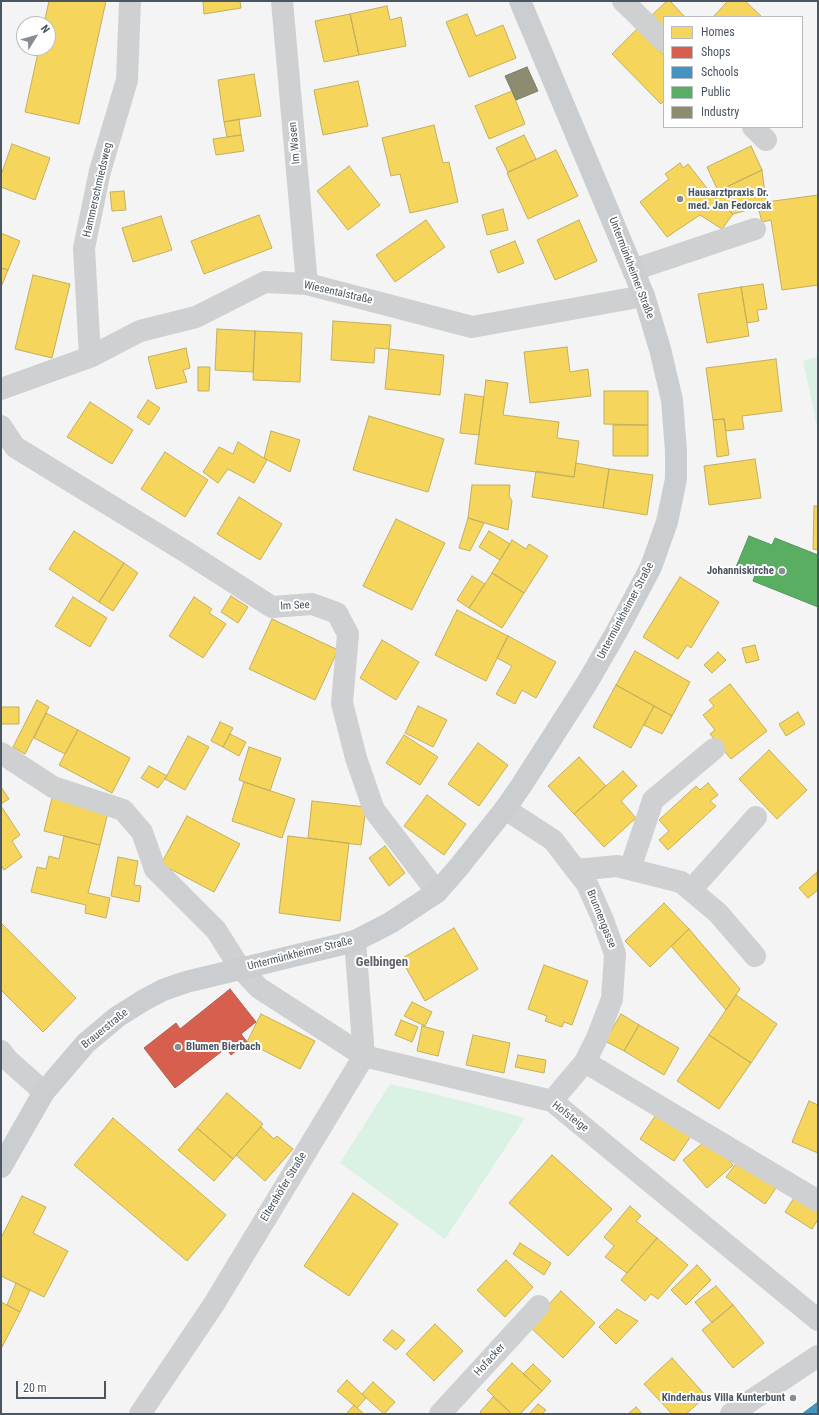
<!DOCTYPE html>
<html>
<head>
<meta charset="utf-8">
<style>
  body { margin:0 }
  #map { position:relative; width:819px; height:1415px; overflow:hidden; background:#f4f4f4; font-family:"Roboto Condensed",sans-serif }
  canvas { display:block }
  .frame { position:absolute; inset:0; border:2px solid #4a5661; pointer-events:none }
  .legend { position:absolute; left:663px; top:16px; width:140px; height:112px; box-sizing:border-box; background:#fff; border:1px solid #b7bbc0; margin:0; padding:5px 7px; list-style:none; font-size:12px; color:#4a5661 }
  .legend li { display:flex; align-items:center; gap:8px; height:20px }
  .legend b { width:20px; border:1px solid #b7bbc0 }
  .north { position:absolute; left:16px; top:16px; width:40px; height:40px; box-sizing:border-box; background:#fff; border:1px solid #b7bbc0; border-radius:50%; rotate:53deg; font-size:11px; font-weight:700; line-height:16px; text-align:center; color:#4a5661 }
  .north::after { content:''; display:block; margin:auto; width:14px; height:18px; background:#868d94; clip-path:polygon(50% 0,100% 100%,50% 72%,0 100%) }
  .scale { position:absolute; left:16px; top:1381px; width:90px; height:18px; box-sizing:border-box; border:2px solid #4a5661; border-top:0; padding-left:5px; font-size:12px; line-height:14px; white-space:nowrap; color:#4a5661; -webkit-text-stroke:3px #fff; paint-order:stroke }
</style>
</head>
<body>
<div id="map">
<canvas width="819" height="1415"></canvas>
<div class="frame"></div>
<ul class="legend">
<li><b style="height:11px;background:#f6d55c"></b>Homes</li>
<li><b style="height:11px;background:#d6604d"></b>Shops</li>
<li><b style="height:11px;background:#4393c3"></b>Schools</li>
<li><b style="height:11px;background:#5aae61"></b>Public</li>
<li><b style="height:11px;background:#8c8c6e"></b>Industry</li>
</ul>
<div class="north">N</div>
<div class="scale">20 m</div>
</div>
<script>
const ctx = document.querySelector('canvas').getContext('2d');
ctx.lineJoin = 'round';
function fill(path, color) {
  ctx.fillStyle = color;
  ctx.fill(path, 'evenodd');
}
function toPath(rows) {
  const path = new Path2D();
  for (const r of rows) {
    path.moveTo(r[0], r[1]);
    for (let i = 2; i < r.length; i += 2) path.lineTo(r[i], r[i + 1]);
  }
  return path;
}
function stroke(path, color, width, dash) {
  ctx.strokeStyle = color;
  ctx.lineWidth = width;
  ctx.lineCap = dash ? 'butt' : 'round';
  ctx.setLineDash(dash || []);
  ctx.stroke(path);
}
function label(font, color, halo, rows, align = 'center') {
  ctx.font = font + ' "Roboto Condensed",sans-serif';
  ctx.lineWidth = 4;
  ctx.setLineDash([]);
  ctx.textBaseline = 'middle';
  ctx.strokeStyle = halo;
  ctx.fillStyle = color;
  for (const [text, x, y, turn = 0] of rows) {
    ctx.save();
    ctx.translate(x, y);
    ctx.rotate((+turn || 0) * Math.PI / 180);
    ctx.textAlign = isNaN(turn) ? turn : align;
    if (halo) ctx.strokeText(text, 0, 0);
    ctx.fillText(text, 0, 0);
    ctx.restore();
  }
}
fill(toPath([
  [818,357,818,431,803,361],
  [390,1084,451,1098,525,1118,445,1239,340,1163]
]), '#d9f2e3');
const homes = toPath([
  [49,1,106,1,79,124,25,112,39,48,48,48,48,24,44,24,49,1],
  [203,1,240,1,241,8,204,14,203,1],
  [667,1,670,1,685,17,664,17,664,28,652,15,667,1],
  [728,1,745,1,762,17,713,17,728,1],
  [387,6,390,20,401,17,406,46,359,55,350,14,387,6],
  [350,14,359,55,324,62,315,21,350,14],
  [467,14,476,36,503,25,516,58,469,77,446,22,467,14],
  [637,29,664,55,664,100,661,104,612,54,637,29],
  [254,74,261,116,224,122,218,80,254,74],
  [358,81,368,126,323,135,314,90,358,81],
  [512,91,525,124,489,139,475,106,512,91],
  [239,119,241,135,227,137,224,122,239,119],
  [434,125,443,163,449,162,458,202,410,213,400,174,391,176,382,138,434,125],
  [241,135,244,151,216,155,213,139,241,135],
  [524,135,536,159,508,172,496,148,524,135],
  [12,144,50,158,35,200,1,187,1,175,12,144],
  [751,146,762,170,718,191,707,167,751,146],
  [556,150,578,196,528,219,507,173,556,150],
  [680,163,683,168,688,164,713,196,733,214,722,229,700,215,667,237,640,202,669,179,665,174,680,163],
  [349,166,380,205,348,230,317,191,349,166],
  [762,170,766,202,818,195,818,285,782,290,771,220,762,222,758,207,733,214,713,196,718,191,762,170],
  [124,191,126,210,112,211,110,192,124,191],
  [503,209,508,230,487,235,482,215,503,209],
  [259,215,272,248,204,274,191,241,259,215],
  [161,216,172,250,133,262,122,228,161,216],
  [426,220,445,247,395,282,376,255,426,220],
  [579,220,597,261,555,280,537,240,579,220],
  [1,233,20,241,8,270,1,268,1,233],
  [515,241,524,263,498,273,490,251,515,241],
  [1,268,8,270,1,287,1,268],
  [33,275,70,284,52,358,15,349,33,275],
  [763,284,767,309,757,310,759,321,747,323,741,287,763,284],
  [741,287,749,336,707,343,698,294,741,287],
  [333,321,391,325,389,349,375,348,374,363,331,360,333,321],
  [217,329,255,331,253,372,215,370,217,329],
  [255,331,302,333,300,382,253,380,255,331],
  [567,347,570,372,588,369,591,396,530,403,524,352,567,347],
  [186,348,190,368,183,370,187,382,156,389,148,357,186,348],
  [389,349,444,355,440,395,385,389,389,349],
  [776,359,782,411,742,416,744,429,726,431,724,419,713,420,706,368,776,359],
  [198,367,210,367,209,391,198,391,198,367],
  [486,380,508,383,503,415,559,422,557,438,579,441,574,477,475,464,486,380],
  [604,391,648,391,648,425,604,424,604,391],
  [465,394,484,397,479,435,460,433,465,394],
  [148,400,160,408,149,425,137,417,148,400],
  [90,402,133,430,112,464,67,437,90,402],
  [369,416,444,439,428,492,353,470,369,416],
  [724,419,729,455,717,457,713,420,724,419],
  [613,425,648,425,648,456,613,456,613,425],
  [271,431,300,440,290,472,264,458,271,431],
  [238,442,267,460,254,483,228,469,218,483,203,472,219,447,233,454,238,442],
  [165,452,208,480,185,517,141,489,165,452],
  [755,459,761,498,709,505,704,466,755,459],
  [576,463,609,469,603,508,532,497,536,471,574,477,576,463],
  [609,469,653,475,647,515,603,508,609,469],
  [472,485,510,485,509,496,512,501,508,530,468,518,472,485],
  [239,497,282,524,260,560,217,534,239,497],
  [814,506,818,506,818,550,813,549,814,506],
  [468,518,484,523,470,551,459,548,468,518],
  [396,519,445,543,412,610,363,586,396,519],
  [74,531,124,563,99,602,49,569,74,531],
  [489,531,510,544,500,560,479,547,489,531],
  [512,540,526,549,529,544,548,556,524,593,492,573,512,540],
  [124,563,138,573,113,611,99,602,124,563],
  [492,573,524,593,502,628,469,608,492,573],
  [472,576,485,584,469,608,457,600,472,576],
  [680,577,719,602,691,648,687,645,678,659,643,637,680,577],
  [231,596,248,607,238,623,221,612,231,596],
  [73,597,107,618,90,647,55,626,73,597],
  [194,597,212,609,209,613,226,624,203,658,169,636,194,597],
  [457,610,508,636,486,681,435,655,457,610],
  [272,619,338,650,315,700,249,669,272,619],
  [508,636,556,662,536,698,522,690,515,704,496,694,512,666,497,658,508,636],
  [382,640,419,662,396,700,360,678,382,640],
  [755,645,759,660,746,663,742,648,755,645],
  [635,651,690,682,672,716,616,685,635,651],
  [718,652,726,660,712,673,704,665,718,652],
  [730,684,767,731,731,759,710,734,715,730,703,715,714,706,709,700,730,684],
  [616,685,654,706,631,748,593,727,616,685],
  [37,700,49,707,25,754,13,747,37,700],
  [418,706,447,720,433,747,405,733,418,706],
  [654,706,672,716,662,734,644,725,654,706],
  [1,707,19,707,19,724,1,724,1,707],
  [798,712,805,724,786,736,779,724,798,712],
  [46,713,78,730,65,754,34,738,46,713],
  [220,722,233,728,223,747,211,741,220,722],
  [78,730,130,758,112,793,59,765,78,730],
  [230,734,246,742,239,756,223,747,230,734],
  [404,735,438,757,420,785,386,763,404,735],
  [188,736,209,747,185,790,165,779,188,736],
  [478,743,508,765,479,806,448,784,478,743],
  [249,747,281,758,270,791,239,780,249,747],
  [769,750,807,790,777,819,739,779,769,750],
  [579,757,606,786,574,814,548,786,579,757],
  [149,766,167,776,158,788,141,778,149,766],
  [623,771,637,786,621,801,636,818,604,847,574,814,623,771],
  [244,782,295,799,282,838,232,821,244,782],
  [708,783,718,795,710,801,716,806,668,850,659,840,669,831,659,820,696,786,700,790,708,783],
  [1,787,9,799,1,804,1,787],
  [53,794,109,808,100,845,44,831,53,794],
  [427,795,466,824,444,855,404,826,427,795],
  [312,801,366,807,361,845,308,838,312,801],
  [1,806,20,835,12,841,22,857,4,870,1,865,1,806],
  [187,816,240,844,214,892,161,864,187,816],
  [64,836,100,845,88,893,110,898,106,918,85,913,86,905,31,892,37,867,46,869,49,856,59,859,64,836],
  [288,836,349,843,340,921,279,913,288,836],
  [385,846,405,873,389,886,369,858,385,846],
  [118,857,138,861,134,885,141,886,139,902,111,896,118,857],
  [817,872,818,890,808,898,799,888,817,872],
  [664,903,689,929,650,967,625,941,664,903],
  [1,923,76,998,43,1032,1,990,1,923],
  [454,928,478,969,425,1001,401,959,454,928],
  [689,929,740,989,726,1010,671,946,689,929],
  [544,965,588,981,572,1025,564,1022,562,1027,545,1021,547,1016,528,1009,544,965],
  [736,995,777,1024,751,1063,709,1035,736,995],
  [412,1002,432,1012,425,1026,404,1016,412,1002],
  [261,1014,315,1041,300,1069,247,1042,261,1014],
  [621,1014,639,1025,624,1051,605,1041,621,1014],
  [401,1020,418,1027,412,1042,395,1035,401,1020],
  [639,1025,679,1048,664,1075,624,1051,639,1025],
  [422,1026,444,1032,438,1056,417,1051,422,1026],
  [473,1035,510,1043,504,1073,466,1065,473,1035],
  [709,1035,751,1063,719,1109,677,1081,709,1035],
  [518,1055,546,1060,544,1073,515,1067,518,1055],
  [227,1093,263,1124,233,1159,197,1128,227,1093],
  [809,1101,818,1105,818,1153,792,1142,809,1101],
  [659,1110,693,1133,674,1161,640,1139,659,1110],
  [113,1118,226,1215,187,1261,74,1165,113,1118],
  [261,1127,274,1139,277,1136,293,1149,265,1181,236,1155,261,1127],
  [197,1128,233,1159,214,1181,178,1150,197,1128],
  [710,1137,733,1165,707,1188,683,1160,710,1137],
  [552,1155,612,1209,568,1256,509,1203,552,1155],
  [738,1161,776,1188,765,1204,726,1177,738,1161],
  [353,1193,398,1224,349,1296,304,1266,353,1193],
  [797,1193,818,1207,818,1219,812,1229,785,1212,797,1193],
  [22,1196,46,1207,33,1233,68,1251,44,1297,1,1276,1,1238,22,1196],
  [630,1206,641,1216,636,1221,657,1238,627,1273,605,1257,614,1246,604,1237,630,1206],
  [657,1238,688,1265,658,1299,651,1294,645,1301,621,1280,657,1238],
  [520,1243,551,1263,544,1275,513,1254,520,1243],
  [506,1260,533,1287,505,1317,477,1290,506,1260],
  [697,1265,711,1280,686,1305,671,1290,697,1265],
  [16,1283,30,1290,20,1312,7,1305,16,1283],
  [716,1286,733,1305,712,1323,695,1302,716,1286],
  [561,1291,595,1323,563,1358,529,1326,561,1291],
  [1,1302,20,1312,1,1349,1,1302],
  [733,1305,764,1343,733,1368,702,1330,733,1305],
  [617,1309,638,1321,616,1344,599,1327,617,1309],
  [435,1324,463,1351,434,1381,406,1354,435,1324],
  [392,1330,405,1340,396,1350,383,1340,392,1330],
  [672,1358,706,1396,686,1414,672,1414,644,1384,672,1358],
  [512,1363,542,1391,520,1414,512,1414,487,1390,512,1363],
  [533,1364,551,1381,542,1391,523,1374,533,1364],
  [347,1380,366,1398,357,1408,337,1391,347,1380],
  [373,1382,395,1402,384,1414,362,1394,373,1382],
  [493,1397,512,1414,482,1414,480,1412,493,1397],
  [538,1404,546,1410,542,1414,529,1414,538,1404],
  [354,1405,357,1408,364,1414,346,1414,354,1405],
  [636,1407,642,1414,628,1414,636,1407]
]);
fill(homes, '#f6d55c');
stroke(homes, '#c2af5e', 1);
const shops = toPath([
  [230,989,256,1022,241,1034,247,1042,231,1055,226,1048,175,1088,144,1048,176,1023,180,1029,230,989]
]);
fill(shops, '#d6604d');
stroke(shops, '#ac5d53', 1);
const schools = toPath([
  [818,1402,818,1414,802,1414,818,1402]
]);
fill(schools, '#4393c3');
stroke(schools, '#4581a6', 1);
const public = toPath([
  [749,536,772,545,775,538,818,555,818,607,753,581,755,575,736,567,749,536]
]);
fill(public, '#5aae61');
stroke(public, '#559461', 1);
const industry = toPath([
  [527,67,538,91,516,100,505,76,527,67]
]);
fill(industry, '#8c8c6e');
stroke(industry, '#787c6a', 1);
stroke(toPath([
  [282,1,307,284],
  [623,1,664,41],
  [753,127,766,140],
  [633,270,755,229],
  [90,357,84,248,100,171,127,80,130,1],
  [1,389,90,357,140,331,196,317,265,282,307,284,472,327,644,296],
  [1,426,15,447,183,550,272,607,312,604,337,613,348,634,342,703,356,758,374,810,437,892],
  [1,753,53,787,123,810,142,832,155,869,216,930,240,968,259,988,364,1056,552,1101,818,1320],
  [505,809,553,840,576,870,587,884,603,920,615,954,612,999,597,1038,585,1062,552,1101],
  [630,869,653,800,714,749],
  [576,870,617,866,681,882,718,913,755,956],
  [691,890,756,817],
  [1,1051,8,1060,44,1092],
  [585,1062,818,1201],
  [140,1414,214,1304,364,1056,355,941],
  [440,1414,539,1306],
  [731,1414,818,1356]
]), '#ced0d2', 22);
stroke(toPath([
  [1,1167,44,1092,86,1043,117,1017,144,1000,163,990,186,982,355,941,390,923,437,892,458,868,505,809,521,786,587,683,617,631,651,567,667,522,676,479,676,451,672,400,660,349,644,296,520,1]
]), '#caced1', 22);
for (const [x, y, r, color] of [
  [680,199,4,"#868d94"],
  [782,571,4,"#868d94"],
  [178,1047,4,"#868d94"],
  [793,1398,4,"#868d94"]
]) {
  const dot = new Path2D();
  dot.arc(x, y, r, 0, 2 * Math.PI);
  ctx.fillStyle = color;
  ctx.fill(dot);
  stroke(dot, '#fff', 1.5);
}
label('11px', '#4a5661', '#fff', [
  ["Im Wasen",295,143,-95],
  ["Hammerschmiedsweg",98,190,-77],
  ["Untermünkheimer Straße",631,268,69],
  ["Wiesentalstraße",338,293,13],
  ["Im See",295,606,-3],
  ["Untermünkheimer Straße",626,611,-62],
  ["Brunnengasse",601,919,68],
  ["Untermünkheimer Straße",300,954,-14],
  ["Brauerstraße",105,1029,-39],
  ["Hofsteige",570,1117,38],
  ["Eltershöfer Straße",284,1187,-59],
  ["Hofacker",490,1360,-48]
]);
label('bold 11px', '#4a5661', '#fff', [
  ["Hausarztpraxis Dr.",688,193],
  ["med. Jan Fedorcak",688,206],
  ["Johanniskirche",774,571,"right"],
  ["Blumen Bierbach",186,1047],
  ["Kinderhaus Villa Kunterbunt",785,1398,"right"]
], 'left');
label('bold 13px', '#5f6368', '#fff', [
  ["Gelbingen",382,963]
]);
</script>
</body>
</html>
